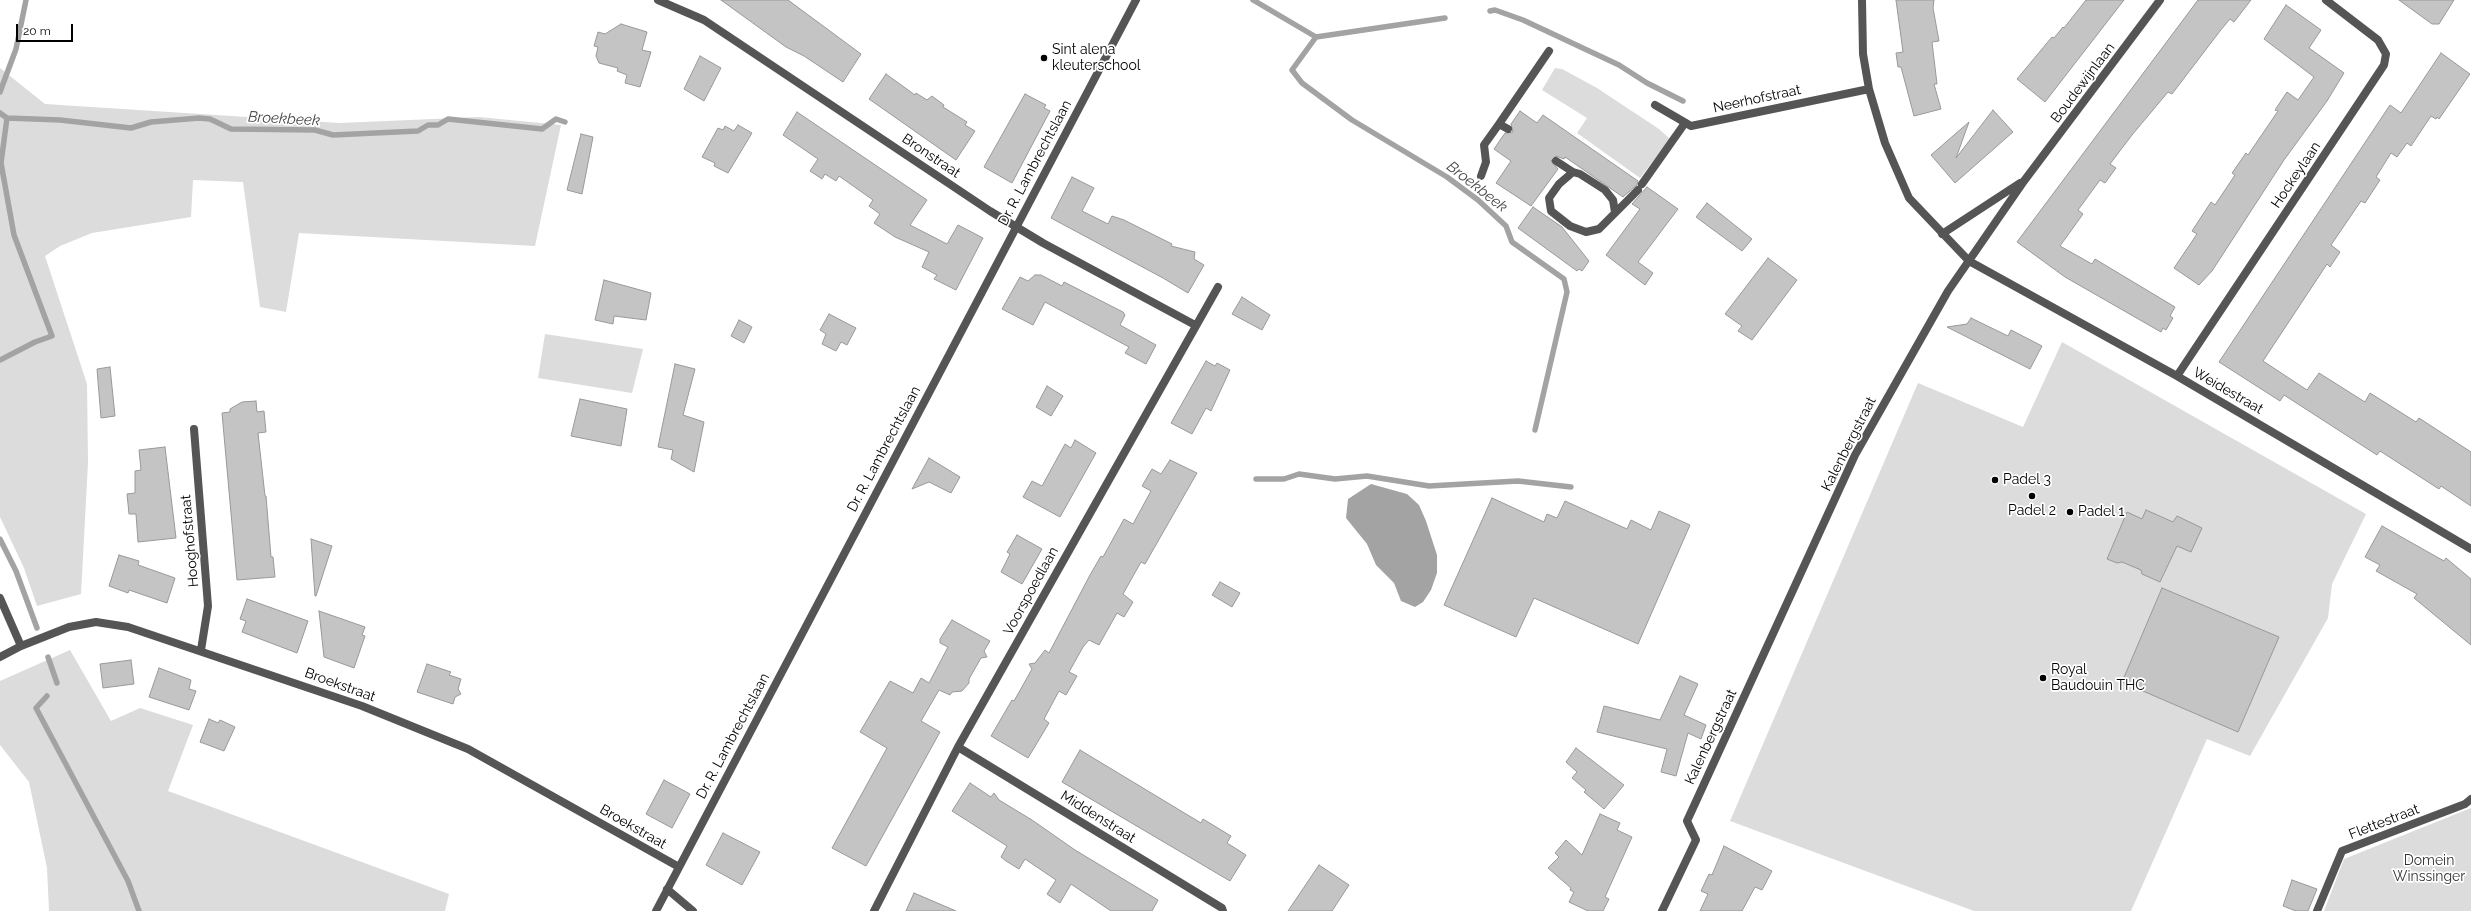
<!DOCTYPE html>
<html>
<head>
<meta charset="utf-8">
<style>
  body { margin:0 }
  #map { position:relative; width:2471px; height:911px; overflow:hidden; background:#fff; font-family:Raleway,sans-serif }
  canvas { display:block }
  .scale { position:absolute; left:16px; top:24px; width:57px; height:18px; box-sizing:border-box; border:2px solid #000; border-top:0; padding-left:5px; font-size:12px; line-height:14px; white-space:nowrap; color:#000; -webkit-text-stroke:3px #fff; paint-order:stroke }
</style>
</head>
<body>
<div id="map">
<canvas width="2471" height="911"></canvas>
<div class="scale">20 m</div>
</div>
<script>
const ctx = document.querySelector('canvas').getContext('2d');
ctx.lineJoin = 'round';
function fill(path, color) {
  ctx.fillStyle = color;
  ctx.fill(path, 'evenodd');
}
function toPath(rows) {
  const path = new Path2D();
  for (const r of rows) {
    path.moveTo(r[0], r[1]);
    for (let i = 2; i < r.length; i += 2) path.lineTo(r[i], r[i + 1]);
  }
  return path;
}
function stroke(path, color, width, dash) {
  ctx.strokeStyle = color;
  ctx.lineWidth = width;
  ctx.lineCap = dash ? 'butt' : 'round';
  ctx.setLineDash(dash || []);
  ctx.stroke(path);
}
function label(font, color, halo, rows, align = 'center') {
  ctx.font = font + ' Raleway,sans-serif';
  ctx.lineWidth = 3.5;
  ctx.setLineDash([]);
  ctx.textBaseline = 'middle';
  ctx.strokeStyle = halo;
  ctx.fillStyle = color;
  for (const [text, x, y, turn = 0] of rows) {
    ctx.save();
    ctx.translate(x, y);
    ctx.rotate((+turn || 0) * Math.PI / 180);
    ctx.textAlign = isNaN(turn) ? turn : align;
    if (halo) ctx.strokeText(text, 0, 0);
    ctx.fillText(text, 0, 0);
    ctx.restore();
  }
}
fill(toPath([
  [0,68,45,104,340,123,479,117,561,125,535,246,299,233,286,312,260,307,243,182,193,180,191,217,92,233,60,246,45,256,87,384,88,463,81,594,37,606,24,568,0,517],
  [1555,68,1562,69,1597,88,1659,129,1670,139,1640,178,1577,133,1587,118,1542,90],
  [545,334,643,349,632,393,538,378],
  [2062,342,2366,514,2332,584,2328,618,2250,756,2207,739,2131,911,1974,911,1730,821,1918,383,2023,427],
  [70,650,111,721,140,708,193,725,168,791,449,894,445,911,49,911,47,868,29,782,0,745,0,681],
  [2471,808,2471,911,2324,911,2344,859]
]), '#dcdcdc');
fill(toPath([
  [1371,484,1407,494,1419,505,1426,521,1437,555,1437,573,1431,590,1423,602,1415,607,1401,601,1394,583,1376,565,1367,544,1346,518,1348,499]
]), '#a3a3a3');
stroke(toPath([
  [1253,0,1316,37,1445,18],
  [1490,11,1495,10,1523,20,1619,65,1647,83,1683,101],
  [1316,37,1292,70,1302,83,1352,120,1447,177,1478,200,1506,226,1512,242,1564,279,1567,292,1535,430],
  [0,92,16,49,26,0],
  [0,113,7,118,60,120,131,128,151,122,199,118,210,119,231,129,315,130,333,135,418,131,428,125,438,125,448,119,542,129,556,119,565,122],
  [0,360,35,342,52,336,14,235,1,163,7,118],
  [1256,479,1284,479,1299,474,1335,479,1367,476,1429,486,1518,481,1571,487],
  [0,539,16,571,37,628],
  [48,657,57,683],
  [47,696,36,708,128,881,139,911]
]), '#a3a3a3', 5.5);
const building = toPath([
  [721,0,788,0,861,54,843,82,804,56,786,47,721,0],
  [1896,0,1934,0,1933,8,1939,41,1932,42,1937,84,1934,84,1941,109,1914,116,1901,67,1898,67,1896,53,1903,52,1896,0],
  [2086,0,2124,0,2045,102,2017,79,2052,37,2054,38,2063,27,2064,28,2086,0],
  [2198,0,2251,0,2234,22,2230,19,2220,31,2172,94,2168,92,2132,135,2110,164,2116,168,2105,183,2100,180,2078,210,2083,214,2060,246,2092,264,2095,259,2175,307,2170,316,2173,318,2166,330,2163,328,2161,332,2065,277,2017,242,2198,0],
  [2399,0,2454,0,2439,24,2432,24,2399,0],
  [2286,5,2321,30,2309,48,2344,73,2327,101,2284,160,2212,271,2199,285,2174,268,2197,234,2192,231,2211,202,2215,205,2235,175,2232,173,2246,153,2248,155,2278,111,2275,110,2287,92,2298,100,2314,77,2264,39,2286,5],
  [621,24,647,32,642,50,651,52,640,87,625,83,627,75,617,71,618,68,599,63,596,56,598,47,594,46,598,32,605,34,621,24],
  [2441,53,2470,74,2439,119,2437,117,2436,119,2431,116,2411,146,2407,143,2397,157,2391,153,2376,177,2380,180,2365,203,2361,201,2331,245,2340,252,2330,267,2327,264,2263,361,2307,390,2319,373,2365,402,2370,393,2416,422,2419,418,2471,452,2471,506,2441,486,2439,489,2380,451,2377,455,2284,395,2280,401,2219,362,2390,105,2401,113,2441,53],
  [700,56,721,68,704,101,684,89,700,56],
  [886,74,915,95,916,93,927,100,932,96,944,105,943,107,967,122,965,125,975,131,956,160,869,99,886,74],
  [1025,94,1046,105,1044,108,1050,111,1012,183,984,167,1025,94],
  [1993,110,2013,132,1955,183,1931,155,1969,122,1956,158,1993,110],
  [1520,111,1537,123,1543,115,1638,181,1637,185,1623,197,1565,157,1564,159,1556,156,1551,161,1558,169,1531,206,1496,183,1511,161,1494,149,1505,133,1513,132,1511,124,1520,111],
  [797,112,927,200,910,225,947,244,958,225,983,238,956,290,934,279,937,275,922,267,929,252,895,237,874,223,880,214,869,206,873,200,839,176,836,181,825,174,822,179,810,171,818,159,783,135,797,112],
  [738,125,752,133,728,173,714,166,715,163,702,157,718,128,723,130,725,126,734,131,738,125],
  [581,134,593,137,582,194,567,190,581,134],
  [1072,177,1094,188,1082,211,1108,224,1112,216,1124,220,1172,244,1171,246,1195,252,1194,259,1204,265,1188,293,1163,278,1051,218,1072,177],
  [1647,187,1678,209,1638,262,1653,273,1645,285,1606,255,1640,209,1632,204,1647,187],
  [1707,203,1752,239,1742,251,1696,217,1707,203],
  [1533,207,1562,227,1589,261,1582,271,1579,269,1577,271,1518,228,1533,207],
  [1768,258,1797,280,1752,340,1738,331,1742,326,1725,314,1768,258],
  [1035,275,1041,275,1062,286,1064,282,1123,312,1125,315,1120,325,1156,345,1146,364,1125,353,1129,347,1045,302,1033,325,1002,309,1020,277,1028,281,1035,275],
  [604,280,651,293,646,320,614,316,613,324,595,320,604,280],
  [1242,297,1270,315,1262,330,1232,314,1242,297],
  [829,314,856,328,847,345,841,342,836,351,822,344,826,334,820,330,829,314],
  [1971,318,2008,336,2011,330,2042,346,2030,369,1947,327,1967,324,1971,318],
  [739,320,752,327,744,343,731,336,739,320],
  [1206,361,1215,366,1217,363,1230,370,1211,411,1206,408,1192,434,1171,423,1206,361],
  [675,364,695,369,683,415,704,422,694,472,671,459,673,450,658,447,675,364],
  [110,367,115,416,101,418,97,369,110,367],
  [1047,386,1063,396,1051,416,1036,407,1047,386],
  [580,399,627,409,621,446,571,436,580,399],
  [256,401,257,412,264,411,266,432,258,433,265,496,266,496,271,557,273,557,275,577,237,580,222,413,230,412,230,409,242,402,256,401],
  [1075,440,1096,453,1060,517,1023,497,1032,481,1042,486,1065,444,1071,448,1075,440],
  [165,447,176,538,138,542,136,514,129,514,127,494,135,493,135,471,141,470,139,450,165,447],
  [929,458,960,477,951,493,929,482,912,489,929,458],
  [1170,460,1197,473,1145,564,1141,562,1123,594,1133,602,1124,617,1117,613,1099,645,1089,640,1083,647,1069,672,1077,676,1066,695,1059,691,1044,719,1049,723,1028,758,991,736,1012,700,1014,701,1032,669,1029,664,1035,663,1045,650,1049,653,1090,575,1101,556,1103,557,1124,519,1133,524,1151,491,1142,486,1152,469,1161,474,1170,460],
  [1492,498,1544,522,1547,514,1557,518,1565,501,1627,529,1631,520,1651,530,1659,511,1690,525,1638,644,1534,598,1516,637,1444,605,1492,498],
  [2146,510,2173,522,2177,516,2202,528,2191,552,2177,546,2160,582,2142,574,2141,570,2122,562,2117,563,2107,559,2127,512,2142,519,2146,510],
  [2382,526,2444,561,2446,558,2471,579,2471,645,2414,598,2417,594,2376,571,2380,565,2365,557,2382,526],
  [1017,535,1042,549,1022,584,1001,572,1010,554,1007,552,1017,535],
  [311,539,332,546,316,596,315,596,311,539],
  [119,555,139,561,138,565,175,578,167,603,129,590,128,593,109,586,119,555],
  [1220,582,1240,593,1232,607,1212,595,1220,582],
  [2162,588,2279,637,2238,732,2122,682,2162,588],
  [247,599,308,621,297,653,242,632,246,621,240,619,247,599],
  [319,611,365,627,362,635,365,636,354,668,324,657,319,611],
  [952,620,990,641,984,651,987,657,981,658,969,679,969,683,962,691,952,692,950,695,939,690,921,721,940,732,866,866,832,848,887,748,860,732,890,681,913,693,921,678,929,683,948,647,940,643,940,639,952,620],
  [131,660,134,684,103,688,100,664,131,660],
  [427,664,451,672,449,675,461,679,458,689,461,694,455,697,453,704,417,692,427,664],
  [159,668,191,680,189,689,196,691,189,710,149,697,159,668],
  [1680,676,1698,684,1684,715,1706,725,1701,739,1688,733,1676,776,1661,772,1667,749,1597,732,1604,706,1660,720,1680,676],
  [209,719,218,723,220,720,235,727,224,751,200,742,209,719],
  [1576,748,1624,785,1604,809,1584,792,1586,790,1572,778,1577,772,1566,762,1576,748],
  [1080,750,1201,823,1203,819,1231,836,1227,843,1246,855,1230,881,1062,782,1080,750],
  [664,780,690,794,672,828,646,814,664,780],
  [970,783,991,797,994,793,999,800,1032,820,1075,850,1158,900,1152,911,1111,911,1071,884,1060,903,1047,894,1056,880,1025,859,1019,869,1006,861,1001,857,1007,846,952,811,970,783],
  [1600,814,1620,823,1617,830,1632,837,1605,897,1609,899,1603,911,1588,911,1569,902,1574,892,1570,890,1571,888,1548,868,1559,857,1555,853,1566,840,1582,855,1600,814],
  [723,833,760,852,742,885,706,865,723,833],
  [1724,846,1772,871,1762,890,1755,887,1742,911,1700,911,1708,894,1701,891,1709,874,1712,875,1724,846],
  [1319,865,1349,885,1332,911,1288,911,1319,865],
  [2292,880,2317,889,2308,911,2296,911,2283,906,2292,880],
  [914,893,956,911,906,911,914,893]
]);
fill(building, '#c4c4c4');
stroke(building, '#999', 1);
stroke(toPath([
  [1499,124,1549,51],
  [1556,161,1573,172],
  [1481,176,1486,162,1484,145,1499,124,1508,129],
  [1642,184,1685,123],
  [1615,212,1613,200,1605,190,1580,174,1573,172,1559,184,1549,198,1551,211,1570,226,1586,232,1599,229,1638,190]
]), '#555', 8);
stroke(toPath([
  [658,0,704,20,990,211,1043,243,1195,325],
  [1862,0,1863,54,1869,89,1885,143,1909,198,1969,261,2177,376,2471,549],
  [1655,105,1691,126,1869,89],
  [1942,234,2020,183],
  [2177,376,2384,65,2386,54,2378,40,2326,0],
  [194,429,208,606,201,650],
  [0,598,21,646],
  [0,657,21,646,69,627,96,622,128,627,362,706,468,749,679,867],
  [958,747,1222,908,1223,911],
  [667,889,693,911],
  [656,911,1136,0],
  [874,911,958,747,1218,287],
  [1662,911,1696,840,1687,821,1855,455,1948,291,2024,181,2160,0],
  [2317,911,2342,851,2465,804,2471,799]
]), '#555', 8);
for (const [x, y, r, color] of [
  [1044,58,4,"#000"],
  [1995,480,4,"#000"],
  [2032,496,4,"#000"],
  [2070,512,4,"#000"],
  [2043,678,4,"#000"]
]) {
  const dot = new Path2D();
  dot.arc(x, y, r, 0, 2 * Math.PI);
  ctx.fillStyle = color;
  ctx.fill(dot);
  stroke(dot, '#fff', 1.5);
}
label('14px', '#000', '#fff', [
  ["Sint alena",1052,50],
  ["kleuterschool",1052,66],
  ["Padel 3",2003,480],
  ["Padel 2",2032,511,"center"],
  ["Padel 1",2078,512],
  ["Royal",2051,670],
  ["Baudouin THC",2051,686]
], 'left');
label('14px', '#000', '#fff', [
  ["Boudewijnlaan",2083,83,-53],
  ["Neerhofstraat",1757,99,-12],
  ["Bronstraat",931,156,34],
  ["Dr. R. Lambrechtslaan",1035,163,-62],
  ["Hockeylaan",2296,175,-56],
  ["Weidestraat",2228,391,30],
  ["Kalenbergstraat",1849,444,-63],
  ["Dr. R. Lambrechtslaan",884,449,-62],
  ["Hooghofstraat",190,541,-95],
  ["Voorspoedlaan",1031,591,-61],
  ["Broekstraat",340,685,20],
  ["Dr. R. Lambrechtslaan",733,736,-62],
  ["Kalenbergstraat",1711,737,-65],
  ["Middenstraat",1098,817,32],
  ["Flettestraat",2384,822,-21],
  ["Broekstraat",633,827,30]
]);
label('14px', '#333', '#fff', [
  ["Domein",2429,861],
  ["Winssinger",2429,877]
]);
label('italic 15px', '#444', '#fff', [
  ["Broekbeek",284,119,3],
  ["Broekbeek",1477,187,38]
]);
</script>
</body>
</html>
